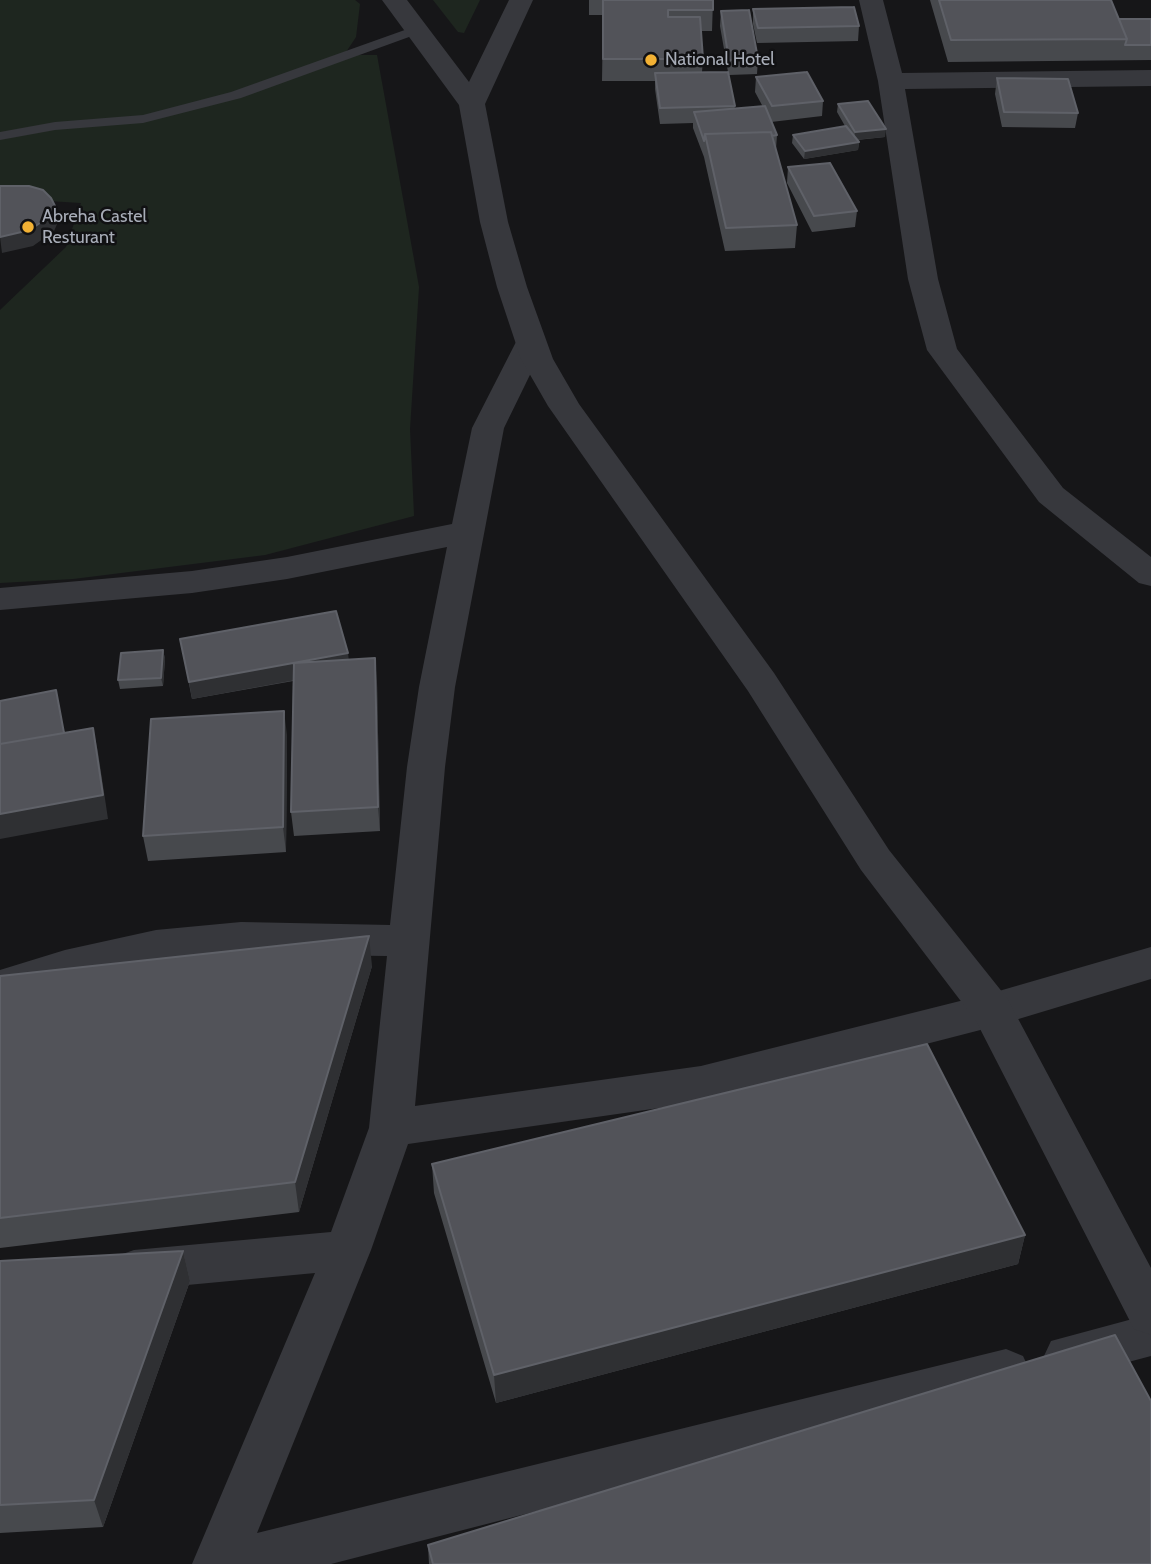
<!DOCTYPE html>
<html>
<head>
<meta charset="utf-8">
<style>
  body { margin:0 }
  canvas { display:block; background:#161618 }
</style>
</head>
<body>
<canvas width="1151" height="1564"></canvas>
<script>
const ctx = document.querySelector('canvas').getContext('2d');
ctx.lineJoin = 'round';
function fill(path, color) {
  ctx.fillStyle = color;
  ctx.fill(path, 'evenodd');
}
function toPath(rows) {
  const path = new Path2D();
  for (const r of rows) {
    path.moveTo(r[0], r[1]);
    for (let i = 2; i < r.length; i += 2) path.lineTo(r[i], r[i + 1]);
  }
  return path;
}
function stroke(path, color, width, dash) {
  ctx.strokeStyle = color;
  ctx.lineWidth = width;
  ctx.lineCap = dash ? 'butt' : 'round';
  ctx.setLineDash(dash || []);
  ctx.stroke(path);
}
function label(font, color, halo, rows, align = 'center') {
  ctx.font = font + ' Cabin,sans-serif';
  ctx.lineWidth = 5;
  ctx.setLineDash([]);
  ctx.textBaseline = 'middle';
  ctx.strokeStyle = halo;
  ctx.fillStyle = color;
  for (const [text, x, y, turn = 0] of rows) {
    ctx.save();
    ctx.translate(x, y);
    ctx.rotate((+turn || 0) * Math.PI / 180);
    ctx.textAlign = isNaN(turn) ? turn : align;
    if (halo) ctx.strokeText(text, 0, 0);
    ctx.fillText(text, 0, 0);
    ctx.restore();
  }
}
fill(toPath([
  [0,0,355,0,360,4,356,37,344,55,377,55,419,287,410,429,414,516,265,555,73,579,0,583,0,310,66,247,81,203,0,198],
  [433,0,480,0,464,33,458,32]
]), '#1e261f');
fill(toPath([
  [416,26,422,30,420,33,241,98,143,123,55,130,0,140,0,132,55,122,143,115,231,92,416,26]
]), '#37383d');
fill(toPath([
  [859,0,883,0,902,73,1151,70,1151,86,905,89,938,279,957,349,1063,488,1151,557,1151,586,1139,583,1039,502,927,350,908,279,878,81,859,0],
  [531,333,542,335,546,342,504,428,455,687,445,767,415,1106,701,1066,992,993,1151,947,1151,979,992,1027,701,1102,408,1144,371,1250,257,1533,1006,1349,1023,1356,1030,1371,1023,1386,331,1564,192,1564,315,1273,134,1290,117,1284,110,1270,117,1256,134,1250,331,1232,369,1128,387,956,241,954,156,962,65,982,0,1002,0,970,65,950,156,930,241,922,390,925,407,767,419,687,447,547,287,579,192,593,0,610,0,588,192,571,287,557,452,524,472,428,516,342,520,335,531,333],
  [1151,1314,1151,1356,1068,1378,1051,1371,1044,1356,1051,1341,1151,1314]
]), '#37383d');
fill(toPath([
  [382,0,407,0,469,82,509,0,533,0,485,104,508,222,527,287,553,359,579,404,774,673,889,850,1007,998,1151,1268,1151,1335,1134,1329,976,1021,861,870,748,691,548,406,521,359,497,287,480,222,459,105,382,0]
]), '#37383d');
fill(toPath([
  [589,0,713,0,712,31,701,31,703,59,702,72,728,72,720,26,721,11,758,59,757,74,729,75,735,109,763,107,755,92,756,77,823,101,822,116,771,122,777,135,776,149,797,225,795,248,725,251,704,157,693,128,693,123,660,124,655,89,655,81,602,81,603,15,589,15],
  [930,0,1111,0,1119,19,1151,19,1151,60,948,62],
  [753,9,859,26,858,41,757,43,753,24],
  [997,78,1078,113,1075,128,1002,127,995,94],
  [838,104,885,137,857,140,859,142,858,150,804,159,792,143,793,135,845,126,837,112],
  [788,167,857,211,855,227,812,232,787,183],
  [180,639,349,660,377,682,380,831,294,836,291,812,293,681,192,699],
  [163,650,165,659,163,686,120,689,118,680],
  [287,735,286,852,148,861,143,836],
  [372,966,299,1212,0,1248,0,976],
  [432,1164,1025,1235,1018,1264,496,1403,434,1193],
  [183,1251,190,1281,103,1527,0,1533,0,1261],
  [428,1545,1151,1564,429,1564]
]), '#47494d');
fill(toPath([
  [886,129,885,137,854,140,855,132],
  [859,142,858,150,804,159,805,151],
  [55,206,58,222,54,231,33,246,2,253,0,237],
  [163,650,165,659,163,686,161,678],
  [348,653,350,670,192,699,189,682],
  [375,658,377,682,380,831,378,807],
  [284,711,287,735,286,852,283,827],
  [93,728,98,752,108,819,0,839,0,814],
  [369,936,372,966,299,1212,295,1182],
  [1025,1235,1018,1264,496,1403,494,1375],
  [183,1251,190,1281,103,1527,94,1500]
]), '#2f3033');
const building = toPath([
  [603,0,713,0,713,10,668,10,668,17,700,17,703,59,603,59,603,0],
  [939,0,1111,0,1127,39,951,40,939,0],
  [854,7,859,26,758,28,753,9,854,7],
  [749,10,758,59,729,60,721,11,749,10],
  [1119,19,1151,19,1151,45,1125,45,1127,39,1119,19],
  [728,72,735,106,660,108,655,73,728,72],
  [807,72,823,101,772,106,756,77,807,72],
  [997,78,1068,79,1078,113,1004,112,997,78],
  [868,101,886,129,855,132,838,104,868,101],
  [765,106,777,135,772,136,771,132,705,134,704,141,694,112,765,106],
  [846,126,859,142,805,151,793,135,846,126],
  [771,132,797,225,726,228,705,134,771,132],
  [830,163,857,211,814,216,788,167,830,163],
  [0,186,29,186,43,190,51,198,55,206,51,215,30,230,0,237,0,186],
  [336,611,348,653,189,682,180,639,336,611],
  [163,650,161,678,118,680,121,653,163,650],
  [375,658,378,807,291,812,294,663,375,658],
  [56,690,64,733,0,744,0,701,56,690],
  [284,711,283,827,143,836,151,719,284,711],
  [93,728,103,795,0,814,0,744,93,728],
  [369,936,295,1182,0,1218,0,976,369,936],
  [927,1044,1025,1235,494,1375,432,1164,927,1044],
  [183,1251,94,1500,0,1505,0,1261,183,1251],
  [1115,1335,1151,1401,1151,1564,433,1564,428,1545,1115,1335]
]);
fill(building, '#525359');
stroke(building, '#5f6168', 2);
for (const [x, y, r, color] of [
  [651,60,7,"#f2b134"],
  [28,227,7,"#f2b134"]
]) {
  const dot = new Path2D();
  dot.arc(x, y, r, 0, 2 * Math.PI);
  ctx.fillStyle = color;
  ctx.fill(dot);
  stroke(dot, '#111113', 2.5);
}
label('18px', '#a8adb8', '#111113', [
  ["National Hotel",665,60],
  ["Abreha Castel",42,217],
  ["Resturant",42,238]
], 'left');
</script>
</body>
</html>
